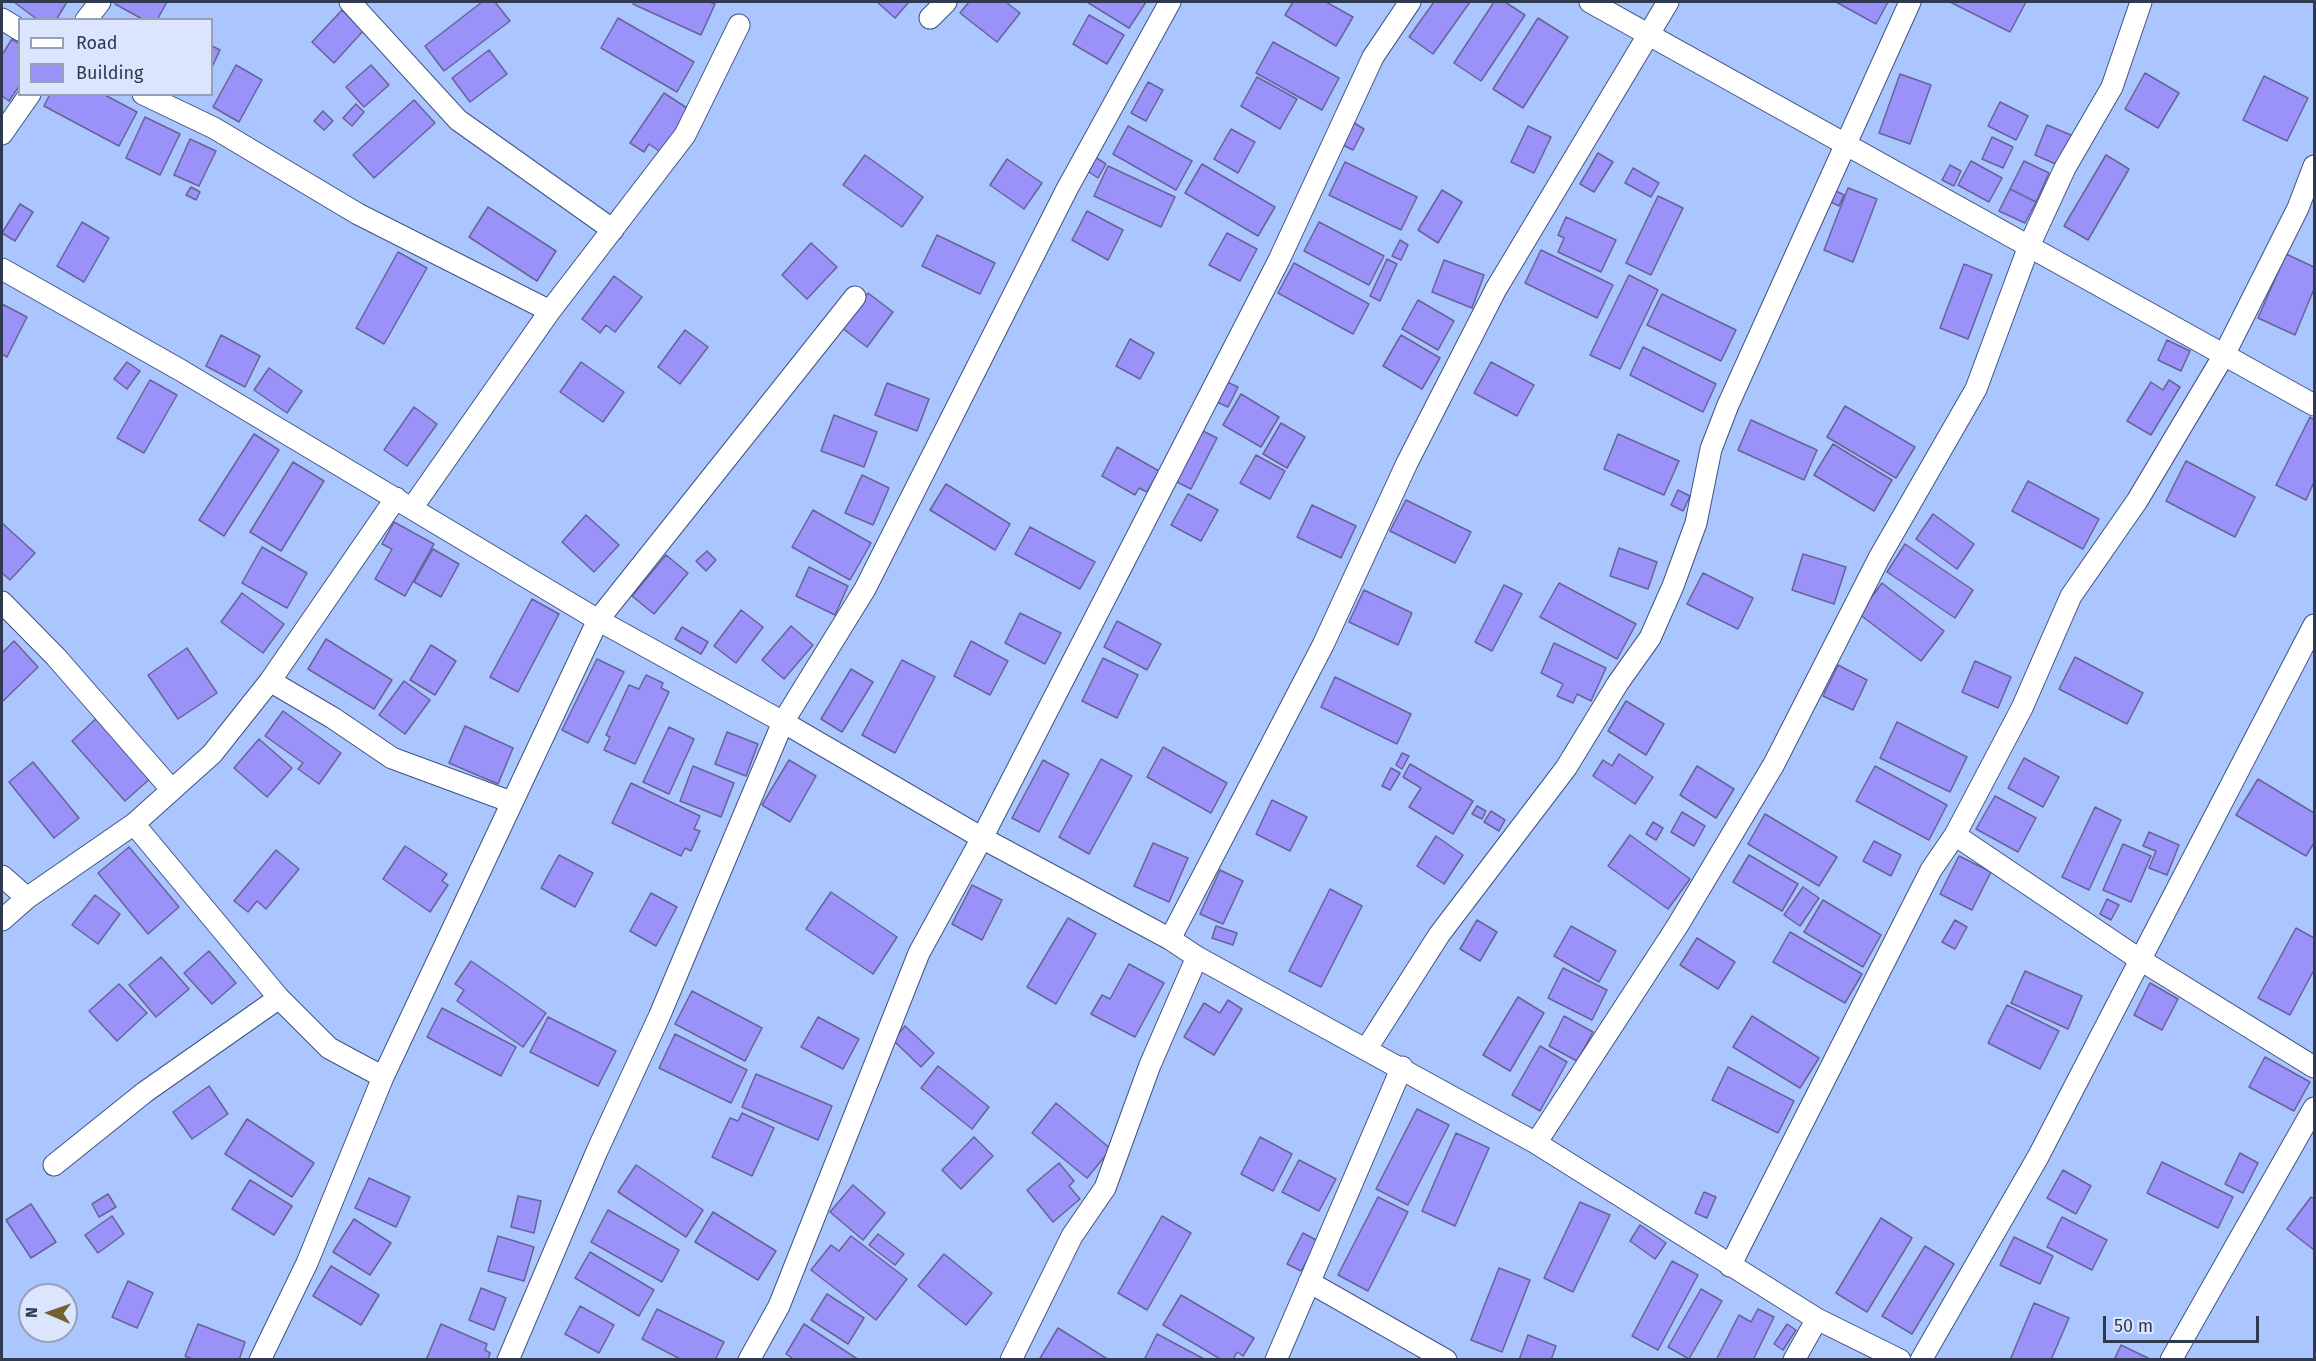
<!DOCTYPE html>
<html>
<head>
<meta charset="utf-8">
<style>
  body { margin:0 }
  #map { position:relative; width:2316px; height:1361px; overflow:hidden; background:#abc5fe; font-family:"Fira Sans",sans-serif }
  canvas { display:block }
  .frame { position:absolute; inset:0; border:3px solid #2f3950; pointer-events:none }
  .legend { position:absolute; left:18px; top:18px; width:195px; height:78px; box-sizing:border-box; background:#dbe6fe; border:2px solid #96a1b8; margin:0; padding:8px 10px; list-style:none; font-size:18px; color:#2f3950 }
  .legend li { display:flex; align-items:center; gap:12px; height:30px }
  .legend b { width:30px; border:2px solid #96a1b8 }
  .north { position:absolute; left:18px; top:1283px; width:60px; height:60px; box-sizing:border-box; background:#dbe6fe; border:2px solid #96a1b8; border-radius:50%; rotate:272deg; font-size:16px; font-weight:700; line-height:24px; text-align:center; color:#2f3950 }
  .north::after { content:''; display:block; margin:auto; width:21px; height:27px; background:#75602f; clip-path:polygon(50% 0,100% 100%,50% 72%,0 100%) }
  .scale { position:absolute; left:2103px; top:1316px; width:156px; height:27px; box-sizing:border-box; border:3px solid #2f3950; border-top:0; padding-left:8px; font-size:18px; line-height:21px; white-space:nowrap; color:#2f3950; -webkit-text-stroke:4px #dbe6fe; paint-order:stroke }
</style>
</head>
<body>
<div id="map">
<canvas width="2316" height="1361"></canvas>
<div class="frame"></div>
<ul class="legend">
<li><b style="height:8px;background:#fff"></b>Road</li>
<li><b style="height:16px;background:#9a92f8"></b>Building</li>
</ul>
<div class="north">N</div>
<div class="scale">50 m</div>
</div>
<script>
const ctx = document.querySelector('canvas').getContext('2d');
ctx.lineJoin = 'round';
function fill(path, color) {
  ctx.fillStyle = color;
  ctx.fill(path, 'evenodd');
}
function toPath(rows) {
  const path = new Path2D();
  for (const r of rows) {
    path.moveTo(r[0], r[1]);
    for (let i = 2; i < r.length; i += 2) path.lineTo(r[i], r[i + 1]);
  }
  return path;
}
function stroke(path, color, width, dash) {
  ctx.strokeStyle = color;
  ctx.lineWidth = width;
  ctx.lineCap = dash ? 'butt' : 'round';
  ctx.setLineDash(dash || []);
  ctx.stroke(path);
}
const building = toPath([
  [14,2,67,2,56,20,38,20,14,2],
  [116,2,167,2,157,20,144,20,115,4,116,2],
  [482,2,495,2,510,21,444,71,425,46,482,2],
  [634,2,709,2,715,4,701,35,633,4,634,2],
  [877,2,909,2,895,18,877,2],
  [969,2,1006,2,1020,13,997,42,960,13,969,2],
  [1087,2,1146,2,1129,28,1087,2],
  [1293,2,1326,2,1353,17,1336,46,1285,15,1293,2],
  [1434,2,1470,2,1433,54,1409,37,1434,2],
  [1494,2,1505,2,1525,15,1481,81,1454,63,1494,2],
  [1836,2,1888,2,1876,24,1836,2],
  [1950,2,2026,2,2010,32,1950,2],
  [342,10,363,31,334,63,312,42,342,10],
  [1089,15,1124,35,1107,64,1073,44,1089,15],
  [618,18,694,62,677,92,601,48,618,18],
  [1538,18,1568,37,1523,108,1493,89,1538,18],
  [12,39,20,44,20,85,9,101,2,96,2,55,12,39],
  [1273,42,1339,78,1322,110,1256,73,1273,42],
  [212,46,220,50,212,67,212,46],
  [489,50,507,74,470,102,452,78,489,50],
  [236,65,262,80,239,122,213,107,236,65],
  [371,65,389,85,364,107,346,87,371,65],
  [2145,73,2179,93,2158,128,2125,109,2145,73],
  [1900,74,1931,85,1910,144,1879,133,1900,74],
  [2264,76,2308,98,2287,141,2243,120,2264,76],
  [1257,77,1297,99,1280,129,1241,106,1257,77],
  [1148,82,1163,90,1146,121,1131,113,1148,82],
  [664,93,690,110,662,153,649,144,644,152,630,143,664,93],
  [50,94,103,94,137,112,119,146,44,106,50,94],
  [414,100,435,123,374,178,353,155,414,100],
  [2000,102,2028,116,2016,140,1988,126,2000,102],
  [356,104,364,112,352,126,343,118,356,104],
  [323,111,333,121,324,130,314,121,323,111],
  [145,117,180,134,160,175,126,158,145,117],
  [1351,121,1364,129,1353,150,1339,143,1351,121],
  [2047,125,2078,138,2065,168,2035,155,2047,125],
  [1128,126,1192,161,1176,190,1113,154,1128,126],
  [1528,126,1551,137,1534,173,1511,162,1528,126],
  [1231,129,1255,142,1238,173,1214,159,1231,129],
  [1992,137,2013,147,2003,168,1982,159,1992,137],
  [190,139,216,151,199,186,174,175,190,139],
  [1598,153,1613,162,1594,192,1580,184,1598,153],
  [865,155,923,197,902,227,843,185,865,155],
  [2106,155,2129,169,2088,240,2064,226,2106,155],
  [1095,157,1106,164,1098,178,1086,170,1095,157],
  [1007,159,1042,183,1024,209,990,185,1007,159],
  [1971,161,2002,178,1989,202,1958,185,1971,161],
  [2024,161,2049,173,2036,202,2010,189,2024,161],
  [1345,162,1417,197,1401,230,1329,195,1345,162],
  [1202,164,1275,207,1258,236,1185,193,1202,164],
  [1950,165,1961,171,1954,186,1942,180,1950,165],
  [1108,166,1175,197,1161,227,1094,196,1108,166],
  [1633,168,1659,183,1651,197,1625,183,1633,168],
  [191,187,200,192,196,200,186,195,191,187],
  [1848,188,1877,199,1853,262,1824,250,1848,188],
  [2010,189,2036,202,2025,223,1999,211,2010,189],
  [1442,190,1462,202,1438,243,1418,230,1442,190],
  [1836,191,1844,195,1839,206,1831,202,1836,191],
  [1658,196,1683,208,1651,275,1626,263,1658,196],
  [20,204,33,212,15,241,2,233,20,204],
  [488,207,556,251,537,281,469,237,488,207],
  [1087,211,1123,230,1108,260,1072,240,1087,211],
  [1566,217,1616,240,1601,272,1558,252,1564,238,1558,235,1566,217],
  [82,222,109,238,84,282,57,266,82,222],
  [1319,222,1384,256,1369,285,1304,251,1319,222],
  [1227,233,1257,249,1240,281,1209,265,1227,233],
  [937,235,995,263,980,294,922,266,937,235],
  [1400,240,1408,245,1401,260,1392,256,1400,240],
  [811,243,837,267,807,299,782,275,811,243],
  [1541,250,1613,285,1597,318,1525,283,1541,250],
  [398,252,427,268,384,344,356,328,398,252],
  [2286,254,2314,267,2314,289,2295,335,2258,318,2286,254],
  [1387,259,1397,264,1380,301,1370,296,1387,259],
  [1444,260,1484,275,1472,308,1432,292,1444,260],
  [1294,263,1369,304,1353,334,1278,293,1294,263],
  [1964,264,1992,275,1968,339,1940,328,1964,264],
  [1629,275,1658,290,1620,369,1590,355,1629,275],
  [614,276,642,297,615,332,606,325,600,333,582,319,614,276],
  [868,293,893,312,867,347,842,328,868,293],
  [1662,294,1736,330,1721,361,1647,325,1662,294],
  [1418,300,1454,321,1438,350,1402,329,1418,300],
  [2,304,27,317,7,357,2,354,2,304],
  [685,330,708,347,680,384,658,367,685,330],
  [221,335,260,356,245,387,206,366,221,335],
  [1401,335,1440,358,1422,389,1383,366,1401,335],
  [1130,339,1154,353,1140,379,1116,366,1130,339],
  [2167,340,2190,351,2181,371,2158,360,2167,340],
  [1643,347,1716,384,1703,412,1630,375,1643,347],
  [127,362,140,371,127,389,114,379,127,362],
  [581,362,624,392,603,422,560,392,581,362],
  [1491,362,1534,385,1517,416,1474,393,1491,362],
  [269,368,302,391,287,413,254,390,269,368],
  [150,380,177,395,144,453,117,438,150,380],
  [2169,380,2180,387,2151,435,2127,421,2151,382,2163,390,2169,380],
  [1227,382,1238,387,1228,407,1217,402,1227,382],
  [887,383,929,399,917,431,875,415,887,383],
  [1241,394,1279,417,1261,447,1223,425,1241,394],
  [1845,406,1915,447,1896,478,1827,437,1845,406],
  [414,407,437,424,407,466,384,450,414,407],
  [834,415,877,432,864,467,821,451,834,415],
  [2310,417,2314,420,2314,482,2306,500,2276,485,2310,417],
  [1751,420,1817,450,1804,480,1738,450,1751,420],
  [1281,423,1305,437,1287,468,1263,454,1281,423],
  [1201,430,1217,438,1191,489,1175,481,1201,430],
  [254,434,279,450,224,536,199,520,254,434],
  [1618,434,1679,461,1664,495,1604,469,1618,434],
  [1833,444,1892,480,1874,511,1814,475,1833,444],
  [1117,447,1159,471,1147,492,1139,488,1135,495,1102,476,1117,447],
  [1256,455,1285,471,1270,499,1240,483,1256,455],
  [2186,461,2255,497,2235,537,2166,501,2186,461],
  [293,462,324,481,281,551,250,532,293,462],
  [862,475,889,488,873,525,845,513,862,475],
  [2028,481,2099,519,2083,549,2012,511,2028,481],
  [946,484,1010,524,995,550,930,510,946,484],
  [1678,490,1690,496,1683,511,1671,505,1678,490],
  [1188,494,1218,510,1201,541,1171,525,1188,494],
  [1406,500,1471,532,1455,563,1390,531,1406,500],
  [1312,505,1356,526,1341,558,1297,537,1312,505],
  [813,510,871,543,850,580,792,547,813,510],
  [1933,514,1974,544,1957,569,1916,539,1933,514],
  [586,515,619,545,594,572,562,542,586,515],
  [394,522,434,544,405,596,375,579,392,549,382,544,394,522],
  [2,523,35,553,10,580,2,573,2,523],
  [1030,527,1095,562,1080,589,1015,554,1030,527],
  [1905,544,1973,590,1955,618,1887,572,1905,544],
  [262,547,307,573,287,608,242,583,262,547],
  [1619,548,1657,562,1648,589,1610,576,1619,548],
  [433,549,459,564,441,597,414,582,433,549],
  [707,551,716,560,706,571,696,561,707,551],
  [1803,554,1846,567,1834,604,1792,590,1803,554],
  [666,555,688,573,654,614,632,596,666,555],
  [809,567,848,586,835,615,796,596,809,567],
  [1703,573,1753,598,1738,629,1687,604,1703,573],
  [1559,583,1636,624,1617,659,1540,617,1559,583],
  [1882,583,1944,631,1921,661,1859,614,1882,583],
  [1504,585,1522,594,1492,651,1475,642,1504,585],
  [1364,590,1412,613,1398,645,1349,622,1364,590],
  [242,593,284,624,263,653,221,622,242,593],
  [532,599,559,614,518,692,490,677,532,599],
  [741,610,763,627,736,663,714,646,741,610],
  [1020,613,1061,633,1045,664,1005,643,1020,613],
  [1117,621,1161,644,1147,670,1104,647,1117,621],
  [791,626,813,645,784,679,762,660,791,626],
  [682,627,708,642,701,654,675,639,682,627],
  [326,639,392,680,374,709,308,669,326,639],
  [14,641,38,667,2,702,2,653,14,641],
  [971,641,1008,661,990,695,954,676,971,641],
  [1554,643,1606,668,1591,701,1577,694,1573,703,1557,696,1563,684,1541,673,1554,643],
  [431,645,456,661,435,695,410,680,431,645],
  [187,648,217,693,178,719,148,675,187,648],
  [2075,657,2143,693,2127,724,2059,689,2075,657],
  [1103,658,1138,675,1117,718,1082,701,1103,658],
  [597,659,624,672,588,743,562,730,597,659],
  [902,660,935,677,895,753,862,735,902,660],
  [1975,661,2011,677,1998,708,1962,692,1975,661],
  [1838,665,1867,680,1853,710,1823,696,1838,665],
  [851,669,873,682,842,732,821,719,851,669],
  [646,675,663,683,661,688,669,692,635,764,604,750,610,737,606,735,629,685,639,689,646,675],
  [1335,677,1411,714,1397,744,1321,707,1335,677],
  [404,681,430,700,405,734,379,715,404,681],
  [1626,701,1664,724,1646,755,1608,731,1626,701],
  [283,711,341,753,319,784,298,769,303,763,265,736,283,711],
  [99,716,153,776,125,801,72,741,99,716],
  [1897,722,1967,757,1950,792,1880,758,1897,722],
  [465,726,513,748,498,784,449,763,465,726],
  [669,727,694,739,669,794,643,782,669,727],
  [727,732,758,744,746,776,715,764,727,732],
  [259,739,292,768,267,797,234,768,259,739],
  [1163,747,1227,783,1211,813,1147,777,1163,747],
  [1402,753,1409,756,1402,769,1396,765,1402,753],
  [1619,754,1653,777,1635,804,1593,776,1603,760,1612,766,1619,754],
  [2024,758,2059,777,2043,807,2008,788,2024,758],
  [1101,759,1132,776,1089,854,1059,837,1101,759],
  [789,760,816,776,790,822,762,805,789,760],
  [1043,760,1069,774,1039,832,1012,818,1043,760],
  [33,762,79,818,54,838,9,782,33,762],
  [1410,764,1473,801,1453,834,1409,807,1421,788,1403,777,1410,764],
  [693,766,734,783,721,817,680,801,693,766],
  [1697,766,1734,789,1716,818,1680,795,1697,766],
  [1875,766,1947,805,1929,840,1856,801,1875,766],
  [1391,768,1400,773,1390,790,1382,786,1391,768],
  [2258,779,2314,813,2314,843,2306,856,2236,815,2258,779],
  [631,783,700,816,694,829,700,831,691,851,685,848,681,856,612,823,631,783],
  [1995,796,2036,818,2018,852,1976,829,1995,796],
  [1272,800,1307,817,1290,851,1256,834,1272,800],
  [1477,806,1486,811,1482,819,1472,814,1477,806],
  [2095,807,2121,820,2089,890,2062,877,2095,807],
  [1491,811,1505,820,1499,831,1484,822,1491,811],
  [1682,812,1705,826,1694,846,1671,832,1682,812],
  [1765,814,1837,857,1819,886,1748,844,1765,814],
  [1653,822,1663,828,1656,840,1646,834,1653,822],
  [2149,832,2179,845,2167,875,2149,868,2156,851,2143,846,2149,832],
  [1630,835,1690,879,1668,909,1608,866,1630,835],
  [1436,836,1463,855,1444,884,1417,866,1436,836],
  [1874,841,1901,855,1891,876,1863,861,1874,841],
  [1153,843,1188,858,1169,902,1134,886,1153,843],
  [2123,844,2151,856,2131,902,2103,890,2123,844],
  [405,846,447,874,442,881,448,885,430,912,383,879,405,846],
  [129,847,179,907,148,934,98,873,129,847],
  [276,850,299,869,266,909,257,901,248,912,234,901,276,850],
  [559,855,593,873,575,907,541,888,559,855],
  [1749,855,1798,884,1782,911,1733,882,1749,855],
  [1959,856,1991,872,1972,910,1940,894,1959,856],
  [1220,870,1243,881,1223,924,1200,914,1220,870],
  [972,885,1002,900,982,940,952,924,972,885],
  [1803,887,1819,898,1800,926,1784,915,1803,887],
  [1330,889,1362,906,1321,987,1289,971,1330,889],
  [831,892,897,937,873,974,806,929,831,892],
  [651,893,677,907,656,946,630,931,651,893],
  [95,895,120,914,98,944,72,925,95,895],
  [2107,899,2119,905,2111,920,2100,914,2107,899],
  [1823,900,1881,935,1863,967,1804,932,1823,900],
  [1068,918,1096,934,1056,1004,1027,987,1068,918],
  [1477,920,1497,932,1480,961,1460,949,1477,920],
  [1955,920,1967,927,1955,949,1942,942,1955,920],
  [1216,926,1237,933,1233,945,1212,938,1216,926],
  [1571,926,1616,951,1599,982,1554,956,1571,926],
  [2296,928,2314,938,2314,970,2290,1015,2258,998,2296,928],
  [1790,932,1862,974,1845,1003,1773,962,1790,932],
  [1697,938,1735,962,1718,989,1680,965,1697,938],
  [209,951,236,983,212,1004,184,973,209,951],
  [161,957,189,989,156,1017,129,985,161,957],
  [471,961,546,1013,523,1047,457,1001,464,990,455,984,471,961],
  [1129,964,1164,983,1135,1037,1091,1014,1102,995,1110,999,1129,964],
  [1563,968,1607,990,1592,1020,1548,998,1563,968],
  [2025,971,2082,996,2068,1029,2011,1003,2025,971],
  [2150,983,2178,999,2162,1030,2134,1015,2150,983],
  [119,984,147,1013,117,1041,89,1011,119,984],
  [692,991,762,1028,745,1061,675,1024,692,991],
  [1518,997,1544,1013,1510,1071,1483,1055,1518,997],
  [1228,1000,1242,1009,1214,1055,1184,1037,1204,1003,1220,1013,1228,1000],
  [2007,1005,2059,1031,2040,1069,1988,1043,2007,1005],
  [442,1008,516,1047,501,1076,427,1037,442,1008],
  [1564,1016,1593,1032,1577,1061,1549,1046,1564,1016],
  [1752,1016,1819,1058,1800,1088,1733,1047,1752,1016],
  [548,1017,616,1051,598,1086,530,1052,548,1017],
  [818,1017,859,1039,843,1069,801,1047,818,1017],
  [905,1026,934,1053,921,1067,893,1040,905,1026],
  [675,1034,747,1070,731,1103,659,1068,675,1034],
  [1540,1046,1567,1062,1540,1111,1512,1095,1540,1046],
  [2265,1057,2310,1082,2294,1111,2249,1087,2265,1057],
  [938,1066,989,1107,972,1129,921,1088,938,1066],
  [1728,1067,1794,1101,1778,1133,1712,1100,1728,1067],
  [756,1074,832,1106,818,1140,742,1107,756,1074],
  [209,1086,228,1114,192,1139,173,1112,209,1086],
  [1056,1103,1111,1149,1087,1178,1032,1133,1056,1103],
  [1417,1109,1449,1125,1408,1205,1376,1189,1417,1109],
  [742,1113,774,1128,752,1176,712,1157,730,1118,738,1121,742,1113],
  [247,1119,314,1163,292,1197,225,1154,247,1119],
  [1456,1133,1489,1148,1455,1226,1422,1211,1456,1133],
  [974,1137,993,1156,961,1189,942,1170,974,1137],
  [1260,1137,1292,1154,1273,1191,1241,1174,1260,1137],
  [2240,1153,2258,1163,2243,1193,2225,1184,2240,1153],
  [1299,1160,1336,1179,1319,1211,1282,1192,1299,1160],
  [2162,1162,2233,1197,2218,1228,2147,1193,2162,1162],
  [1059,1163,1074,1181,1069,1186,1080,1199,1053,1222,1027,1190,1059,1163],
  [636,1165,703,1210,686,1237,618,1192,636,1165],
  [2063,1170,2091,1186,2076,1214,2047,1198,2063,1170],
  [369,1178,410,1197,396,1227,355,1208,369,1178],
  [250,1180,292,1206,274,1235,232,1209,250,1180],
  [853,1185,885,1213,863,1240,830,1212,853,1185],
  [1704,1192,1716,1197,1707,1218,1695,1213,1704,1192],
  [108,1194,116,1207,99,1217,92,1204,108,1194],
  [518,1196,541,1201,534,1233,511,1227,518,1196],
  [1378,1197,1408,1212,1368,1291,1338,1275,1378,1197],
  [2311,1197,2314,1199,2314,1250,2287,1229,2311,1197],
  [1580,1202,1610,1215,1573,1292,1544,1278,1580,1202],
  [31,1204,56,1242,31,1258,6,1220,31,1204],
  [608,1210,679,1250,662,1282,591,1242,608,1210],
  [713,1212,776,1251,758,1280,695,1242,713,1212],
  [112,1216,124,1234,98,1253,85,1235,112,1216],
  [1162,1216,1191,1233,1147,1310,1118,1293,1162,1216],
  [2062,1217,2107,1240,2092,1270,2047,1247,2062,1217],
  [1881,1218,1912,1238,1867,1312,1836,1293,1881,1218],
  [354,1219,391,1243,370,1275,333,1252,354,1219],
  [1640,1225,1666,1243,1655,1259,1630,1241,1640,1225],
  [1303,1233,1318,1241,1301,1271,1287,1264,1303,1233],
  [878,1234,904,1254,895,1265,869,1245,878,1234],
  [498,1236,534,1247,524,1281,488,1271,498,1236],
  [851,1236,907,1279,876,1320,811,1270,831,1245,839,1251,851,1236],
  [2014,1237,2053,1256,2040,1284,2000,1265,2014,1237],
  [1925,1246,1954,1264,1912,1334,1882,1316,1925,1246],
  [590,1252,654,1290,639,1316,575,1278,590,1252],
  [944,1254,992,1293,966,1325,918,1286,944,1254],
  [1672,1261,1698,1275,1658,1350,1632,1336,1672,1261],
  [331,1266,379,1295,361,1325,313,1296,331,1266],
  [1499,1268,1530,1280,1502,1352,1471,1340,1499,1268],
  [128,1281,153,1293,137,1328,112,1317,128,1281],
  [481,1288,506,1298,494,1330,469,1320,481,1288],
  [1701,1289,1722,1301,1689,1359,1668,1347,1701,1289],
  [827,1294,864,1318,848,1344,811,1320,827,1294],
  [1181,1295,1254,1338,1243,1356,1237,1352,1233,1360,1222,1360,1163,1325,1181,1295],
  [2034,1303,2069,1318,2051,1360,2010,1360,2034,1303],
  [580,1306,614,1325,599,1353,565,1334,580,1306],
  [657,1309,724,1342,715,1360,682,1360,642,1339,657,1309],
  [1758,1309,1774,1317,1753,1360,1716,1360,1739,1315,1751,1322,1758,1309],
  [198,1324,245,1342,239,1360,194,1360,185,1356,198,1324],
  [441,1324,487,1344,485,1350,490,1353,488,1360,426,1360,441,1324],
  [804,1324,859,1360,795,1360,786,1354,804,1324],
  [1787,1324,1796,1330,1783,1350,1774,1344,1787,1324],
  [1058,1328,1109,1360,1039,1360,1058,1328],
  [1157,1334,1206,1360,1144,1360,1157,1334],
  [1528,1335,1556,1346,1551,1360,1519,1360,1528,1335],
  [2121,1345,2152,1360,2114,1360,2121,1345]
]);
fill(building, '#9a92f8');
stroke(building, '#66639a', 1.5);
const minor = toPath([
  [350,2,458,120,613,230],
  [1590,2,2314,405],
  [930,18,946,2],
  [2,19,20,30],
  [86,20,100,2],
  [143,94,214,128,358,214,550,311],
  [2,134,30,94],
  [2,269,182,371,598,620,783,722,982,838,1170,939,1197,957,1536,1143,1817,1319,1900,1360],
  [412,508,550,311,685,135,739,25],
  [2,602,56,657,172,790],
  [270,681,333,718,392,758,511,802],
  [134,824,279,998,329,1048,383,1077],
  [1955,835,2139,959,2314,1067],
  [2,876,27,898],
  [2,920,27,898,134,824,212,754,270,681,396,498],
  [1170,939,1323,645,1407,463,1496,289,1668,2],
  [1367,1048,1439,935,1566,768,1618,683,1650,638,1673,586,1696,523,1711,449,1728,405,1910,2],
  [1536,1143,1678,925,1774,764,1879,558,1976,389,2029,246,2065,168,2112,87,2141,2],
  [54,1165,145,1092,279,998],
  [1730,1266,1931,870,1955,835,2022,708,2071,596,2137,501,2224,355,2298,208,2314,166],
  [1309,1282,1446,1360],
  [260,1360,307,1263,383,1077,598,620,855,297],
  [508,1360,597,1151,659,1017,783,722,865,589,1067,189,1170,2],
  [749,1360,779,1306,919,953,982,838,1279,260,1373,57,1410,2],
  [1011,1360,1072,1236,1105,1188,1150,1065,1197,957],
  [1276,1360,1402,1067],
  [1794,1360,1817,1319],
  [1921,1360,2038,1157,2314,625],
  [2171,1360,2314,1108]
]);
stroke(minor, '#3e5384', 23);
stroke(minor, '#fff', 21);
</script>
</body>
</html>
